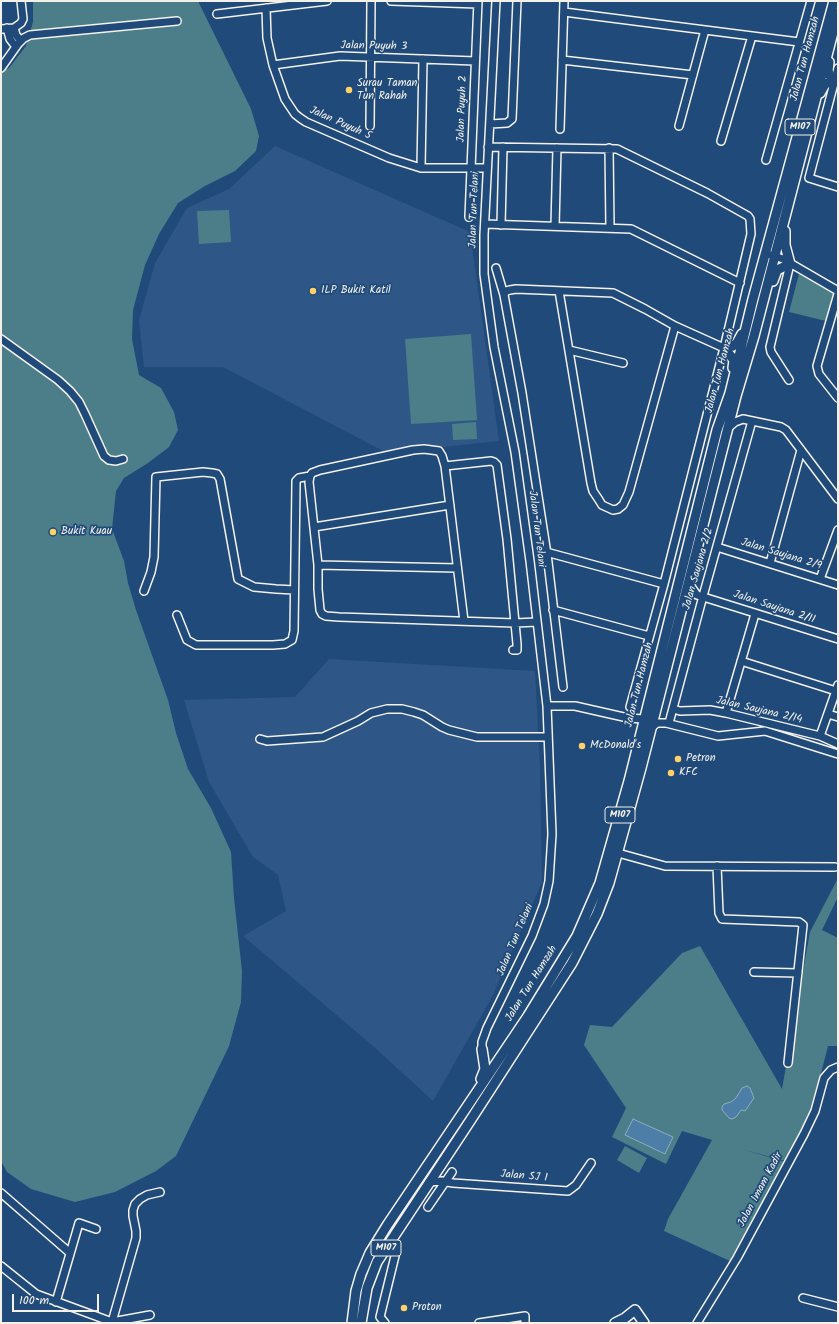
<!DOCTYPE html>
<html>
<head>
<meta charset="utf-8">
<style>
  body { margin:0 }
  #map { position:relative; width:839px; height:1324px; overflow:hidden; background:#1f4a7a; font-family:Kalam,sans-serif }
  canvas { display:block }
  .frame { position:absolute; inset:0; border:2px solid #f4f1e8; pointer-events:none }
  .scale { position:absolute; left:12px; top:1294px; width:87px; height:18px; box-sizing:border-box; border:2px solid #f4f1e8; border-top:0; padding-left:5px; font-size:12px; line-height:14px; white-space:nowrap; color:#f4f1e8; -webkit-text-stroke:3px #1f4a7a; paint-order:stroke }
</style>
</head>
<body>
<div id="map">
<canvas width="839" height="1324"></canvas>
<div class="frame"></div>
<div class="scale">100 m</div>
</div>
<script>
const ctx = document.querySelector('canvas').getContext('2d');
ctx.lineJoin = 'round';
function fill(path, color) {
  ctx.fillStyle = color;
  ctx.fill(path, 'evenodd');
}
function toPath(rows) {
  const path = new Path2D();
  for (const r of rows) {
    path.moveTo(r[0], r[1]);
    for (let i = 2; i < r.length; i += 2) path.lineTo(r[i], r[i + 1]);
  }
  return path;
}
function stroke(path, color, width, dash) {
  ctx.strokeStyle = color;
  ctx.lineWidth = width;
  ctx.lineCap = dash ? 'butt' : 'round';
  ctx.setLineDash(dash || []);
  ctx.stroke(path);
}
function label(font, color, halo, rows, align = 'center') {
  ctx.font = font + ' Kalam,sans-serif';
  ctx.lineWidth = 3.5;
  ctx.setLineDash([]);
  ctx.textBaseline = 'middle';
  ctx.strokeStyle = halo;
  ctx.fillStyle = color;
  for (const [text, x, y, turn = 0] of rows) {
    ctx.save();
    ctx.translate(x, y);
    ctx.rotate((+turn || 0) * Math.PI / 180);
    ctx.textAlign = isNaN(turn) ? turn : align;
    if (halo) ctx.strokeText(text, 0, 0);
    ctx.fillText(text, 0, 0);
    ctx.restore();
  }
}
fill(toPath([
  [275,146,470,232,499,441,387,453,223,367,144,367,139,320,155,263,187,208,229,189],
  [329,659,535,671,540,768,542,882,492,997,433,1101,373,1046,243,936,286,911,278,875,253,857,209,782,184,700,295,697]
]), '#2e5787');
fill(toPath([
  [33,1,198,1,251,109,259,136,256,151,235,171,205,186,178,203,159,234,145,265,133,310,132,339,139,375,161,388,174,412,178,430,169,447,148,463,124,478,116,491,112,529,124,561,128,583,136,610,168,700,176,733,188,769,211,808,231,852,234,898,242,971,241,1002,229,1046,176,1156,156,1171,115,1192,75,1202,31,1189,7,1172,1,1161,1,71,9,68,26,46,33,22],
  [229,210,231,242,199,244,197,211],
  [799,274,834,294,826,321,789,312],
  [471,334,477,420,411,424,405,339],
  [476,422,477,439,453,440,452,424],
  [838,878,838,897,822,930,838,938,838,1046,828,1046,812,1109,786,1161,741,1149,786,1162,730,1261,664,1231,668,1219,712,1140,682,1131,666,1164,612,1137,626,1108,584,1045,590,1025,612,1027,682,953,700,946,782,1089,810,932],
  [625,1146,647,1158,639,1173,617,1160]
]), '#4c7e8a');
const water = toPath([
  [747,1086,750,1088,754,1098,745,1111,741,1110,736,1117,732,1119,729,1118,722,1110,722,1107,724,1104,731,1102,736,1098,742,1088,747,1086],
  [633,1119,673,1137,665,1154,625,1135,633,1119]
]);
fill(water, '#4c7ea7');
stroke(water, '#8facc1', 1);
const minor = toPath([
  [391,1,478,4],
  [266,8,267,38,273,65,285,99,295,114,300,118,306,122,389,158,421,168,487,168],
  [564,12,799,42],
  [217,14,327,1],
  [7,28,10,39,16,47],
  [14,28,16,35,21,41],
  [1,29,14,28,21,23,23,19,21,1],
  [562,60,693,75],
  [273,65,340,56,475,61],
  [1,68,18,44,24,38,30,35,177,21],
  [838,68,809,178,838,187],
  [490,124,507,123,512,119,517,1],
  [370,126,371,1],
  [679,126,705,30],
  [560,129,564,1],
  [721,141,752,36],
  [488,147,617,149,707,193,748,216,750,219,751,234,724,348,664,584,630,707],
  [609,148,610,228],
  [766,160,811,1],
  [421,168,423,59],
  [469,217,478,1],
  [485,224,631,229,740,283],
  [501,225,503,147],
  [555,226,557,148],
  [771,255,783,259,838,291],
  [496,268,504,295],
  [559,291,591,483,593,491,599,500,602,505,613,510,618,509,623,505,629,492,675,326],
  [838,294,817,366,819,374,838,398],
  [1,339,58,380,70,391,79,402,85,414,104,456,109,460,116,461,123,459],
  [569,350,623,363],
  [789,380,771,352,770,347,790,264],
  [728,428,735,422,743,419,781,427,786,430,838,499],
  [445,466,491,461,494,462,497,465,507,539,517,644,517,650,513,650],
  [314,527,450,505],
  [717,547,838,585],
  [546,552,664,584],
  [770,563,801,450],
  [318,565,457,568],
  [820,579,838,530],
  [689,580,692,588,697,595,838,639],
  [144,591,151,572,154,557,156,477,203,472,212,473,217,474,220,479,238,579,254,587,276,589,294,590],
  [553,610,649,636],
  [177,615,187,640,196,645,273,645,285,644,292,640,294,631,296,484,296,481,299,478,310,476],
  [464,621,445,466,442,456,439,451,424,449,413,450,320,470,312,473,310,476,309,482,318,565,318,589,320,610,322,614,326,616,339,617,515,623,537,622],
  [741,661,836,691],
  [563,687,547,554,522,393,504,295,506,291,510,290,516,289,613,293,645,309,675,326,724,348],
  [547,706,575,706,628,718,644,719],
  [673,709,680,711,710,710,726,713,820,736,838,744],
  [726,713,755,614],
  [828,714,838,717],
  [669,723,703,596,752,421],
  [651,728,657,723,666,723,718,736,765,731,838,754],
  [820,736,838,685],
  [260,739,267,741,323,737,358,721,371,713,387,709,402,709,414,712,423,715,442,727,449,730,477,737,548,737],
  [618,853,665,866,835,867],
  [717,866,719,913,722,919,799,922,803,925,788,1063],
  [754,972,798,973],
  [482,1049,482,1042,487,1028,532,936,544,904,549,881,552,834,547,706,530,561,515,452,494,347,484,274,484,235,496,1],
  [429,1182,442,1181,453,1183,568,1191,576,1185,591,1163],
  [1,1193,70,1253],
  [428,1207,452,1172],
  [1,1266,36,1294,112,1322,150,1315],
  [803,1298,838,1307],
  [56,1302,79,1223,96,1229],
  [112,1322,136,1238,136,1231,133,1216,133,1210,135,1204,140,1199,147,1195,160,1192],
  [385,1323,380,1317,395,1256],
  [479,1323,525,1316,525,1323],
  [697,1323,737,1258,804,1134,815,1111,824,1078,831,1070,838,1067]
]);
const major = toPath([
  [820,93,825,84,834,81,830,76,828,71,829,62],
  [773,281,777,270,790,264,785,245,785,231],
  [733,368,734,360,724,348,733,346,737,343,742,334],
  [481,1079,485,1069,482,1049],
  [352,1323,356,1291,361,1274,370,1253,388,1224,528,1016,577,936,600,883,629,781,717,430,730,393,753,299,834,1],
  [361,1323,367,1288,377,1262,470,1121,572,963,597,914,609,883,641,768,736,396,754,336,838,13],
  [615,1323,625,1318,635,1310,644,1323]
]);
stroke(minor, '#f4f1e8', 10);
stroke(major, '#f4f1e8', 12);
stroke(minor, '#1f4a7a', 7);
stroke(major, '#1f4a7a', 9);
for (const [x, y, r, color] of [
  [349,90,4,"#ffd166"],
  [313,291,4,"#ffd166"],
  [53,532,4,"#ffd166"],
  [582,746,4,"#ffd166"],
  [678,759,4,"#ffd166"],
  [671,773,4,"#ffd166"],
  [404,1308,4,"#ffd166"]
]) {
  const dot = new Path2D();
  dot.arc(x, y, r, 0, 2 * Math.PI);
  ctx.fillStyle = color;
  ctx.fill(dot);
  stroke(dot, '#1f4a7a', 1.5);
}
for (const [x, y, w] of [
  [800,127,30],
  [620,815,30],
  [386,1248,30]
]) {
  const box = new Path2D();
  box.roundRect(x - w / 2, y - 8, w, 16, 3);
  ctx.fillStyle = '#1f4a7a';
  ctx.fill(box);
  stroke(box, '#f4f1e8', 1);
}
label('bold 10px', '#f4f1e8', null, [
  ["M107",800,127],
  ["M107",620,815],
  ["M107",386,1248]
]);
label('11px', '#f4f1e8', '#1f4a7a', [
  ["Jalan Puyuh 3",374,47,1],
  ["Jalan Tun Hamzah",806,59,-75],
  ["Jalan Puyuh 2",463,109,-88],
  ["Jalan Puyuh 5",340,124,24],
  ["Jalan Tun Telani",475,210,-88],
  ["Jalan Tun Hamzah",721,371,-75],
  ["Jalan Tun Telani",536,529,83],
  ["Jalan Saujana 2/9",781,555,17],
  ["Jalan Saujana 2/2",699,569,-74],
  ["Jalan Saujana 2/11",774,608,18],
  ["Jalan Tun Hamzah",640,685,-76],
  ["Jalan Saujana 2/14",759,711,13],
  ["Jalan Tun Telani",516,940,-67],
  ["Jalan Tun Hamzah",532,984,-58],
  ["Jalan SJ 1",524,1177,5],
  ["Jalan Imam Kadir",761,1190,-62]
]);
label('11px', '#f4f1e8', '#1f4a7a', [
  ["Surau Taman",357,84],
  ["Tun Rahah",357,97],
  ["ILP Bukit Katil",321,291],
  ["Bukit Kuau",61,532],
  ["McDonald's",590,746],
  ["Petron",686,759],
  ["KFC",679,773],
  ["Proton",412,1308]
], 'left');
</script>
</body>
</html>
